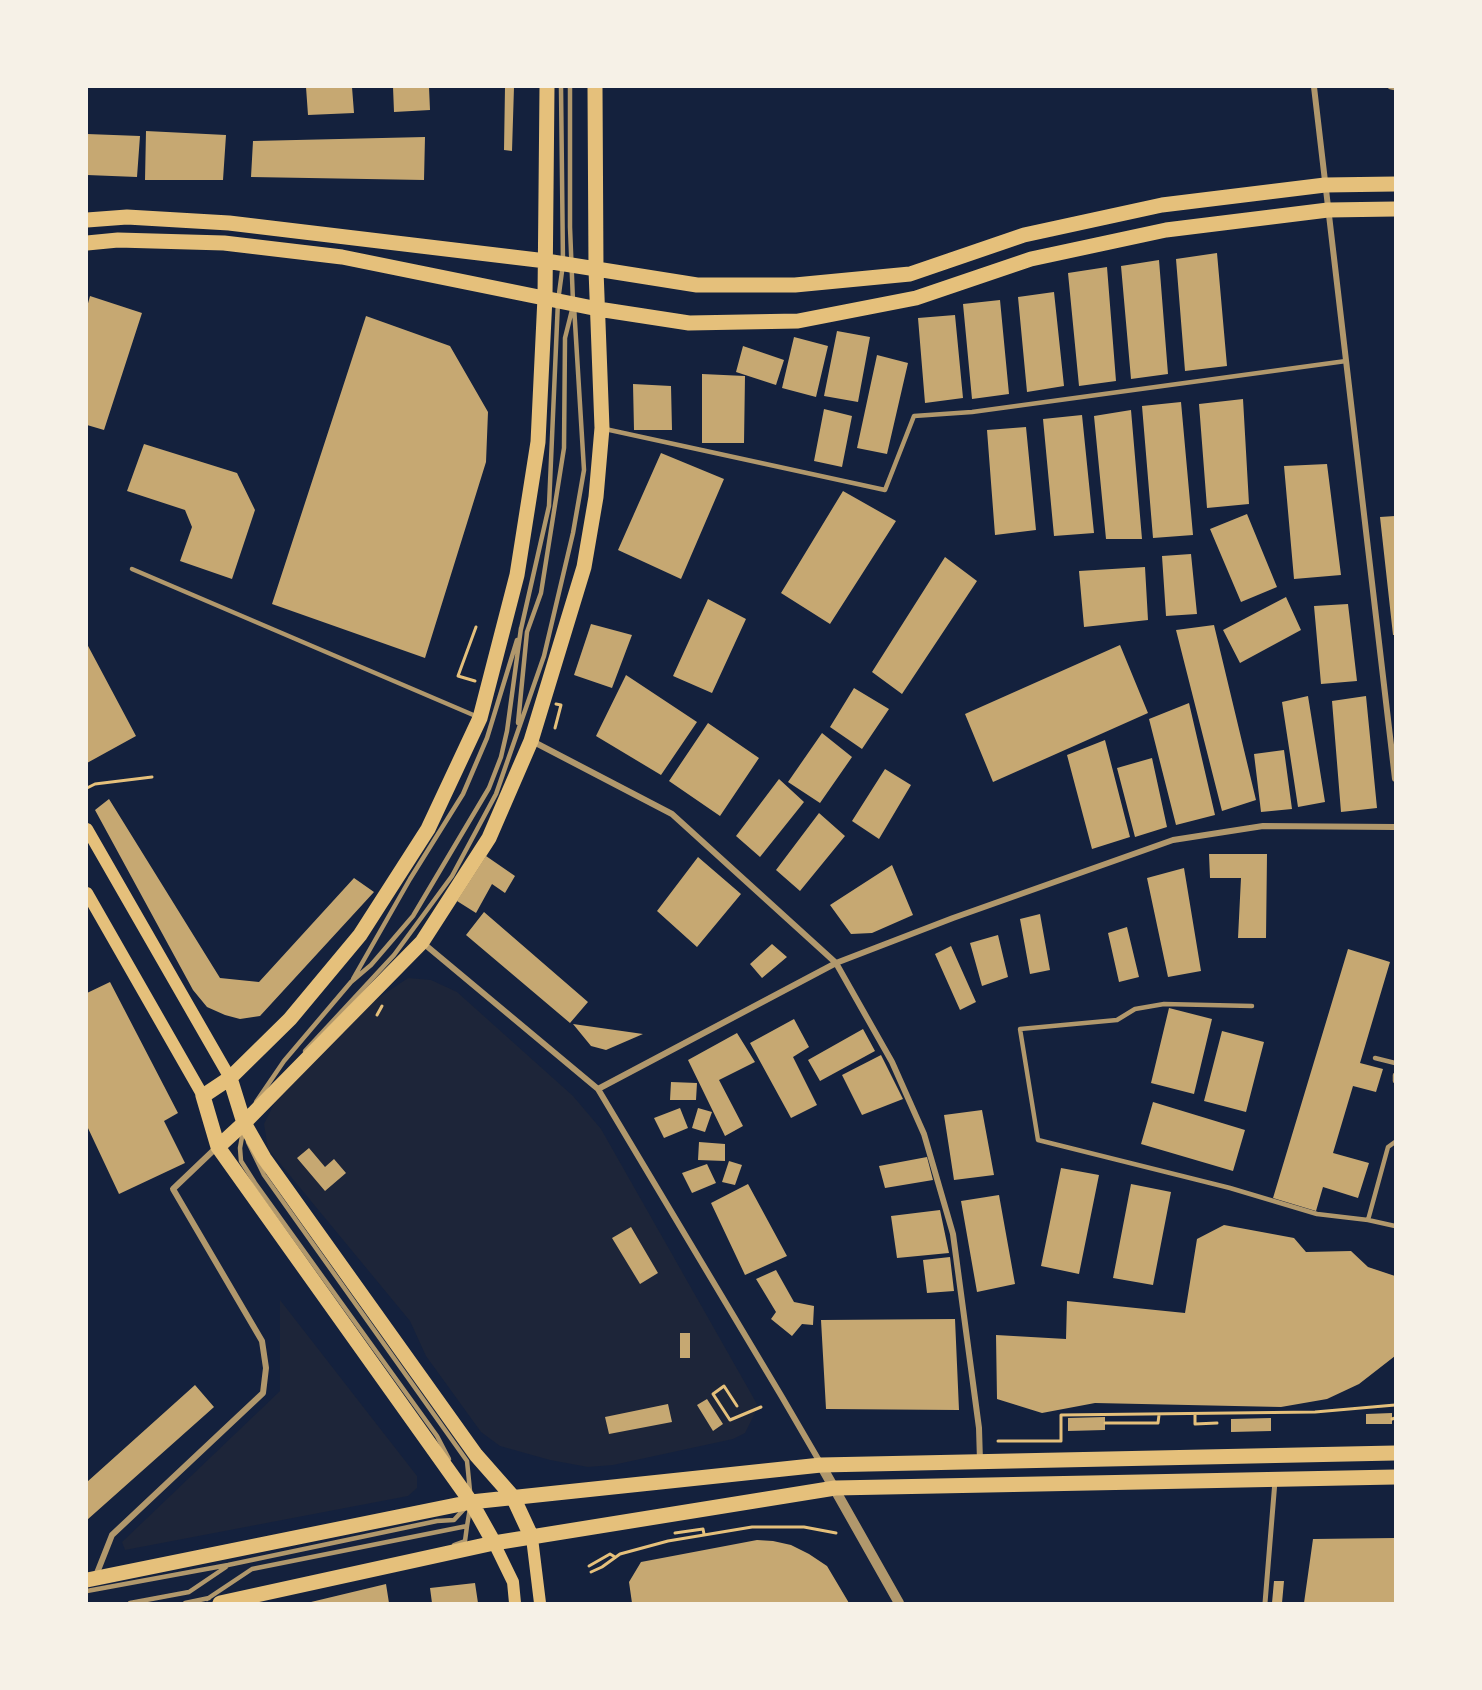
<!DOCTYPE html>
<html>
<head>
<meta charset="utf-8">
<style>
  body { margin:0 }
  #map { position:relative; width:1482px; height:1690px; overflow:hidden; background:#14213d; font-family:"Source Serif 4",serif }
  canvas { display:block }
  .frame { position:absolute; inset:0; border:88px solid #f6f1e7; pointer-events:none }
</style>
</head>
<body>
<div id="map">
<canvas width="1482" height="1690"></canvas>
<div class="frame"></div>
</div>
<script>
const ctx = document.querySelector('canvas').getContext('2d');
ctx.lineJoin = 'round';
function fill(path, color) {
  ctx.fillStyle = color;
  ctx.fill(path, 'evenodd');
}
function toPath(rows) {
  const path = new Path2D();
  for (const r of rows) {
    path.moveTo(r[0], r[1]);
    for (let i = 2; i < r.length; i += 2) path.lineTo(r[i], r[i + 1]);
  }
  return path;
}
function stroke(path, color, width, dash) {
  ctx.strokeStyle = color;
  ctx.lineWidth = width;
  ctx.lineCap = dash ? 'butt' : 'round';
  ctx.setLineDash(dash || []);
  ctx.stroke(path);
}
fill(toPath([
  [408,978,431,980,457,992,573,1096,601,1129,757,1404,755,1413,745,1433,733,1439,613,1465,588,1467,550,1460,500,1446,481,1432,426,1356,410,1321,268,1149,264,1124,275,1102,368,1005],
  [280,1300,417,1476,417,1488,408,1496,125,1550,122,1542,280,1391]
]), '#1d2539');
fill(toPath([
  [306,87,352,87,354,113,308,115],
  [393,87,429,87,430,110,394,112],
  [505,87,514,87,512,151,504,150],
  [146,131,226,135,223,180,145,180],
  [87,134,140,136,137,177,87,175],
  [425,137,424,180,251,177,253,141],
  [1217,253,1227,366,1185,371,1176,259],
  [1159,260,1168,374,1131,379,1121,266],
  [1107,267,1116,381,1079,386,1068,273],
  [1054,292,1064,386,1027,392,1018,297],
  [90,296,142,313,104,430,87,425,87,307],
  [1000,300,1009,394,972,399,963,304],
  [955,315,963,398,925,403,918,318],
  [366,316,450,346,488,412,486,462,425,658,272,604],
  [837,331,870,337,858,402,824,396],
  [794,337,828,346,816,397,782,388],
  [743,346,784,360,776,385,736,372],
  [877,355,908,363,887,454,857,448],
  [702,374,745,376,744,443,702,443],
  [633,384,671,386,672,430,634,430],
  [1243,399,1249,504,1207,508,1199,404],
  [1181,402,1193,535,1153,538,1142,406],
  [824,409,852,416,842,467,814,461],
  [1131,410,1142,539,1106,539,1094,416],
  [1082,415,1094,533,1054,536,1043,419],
  [1026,427,1036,530,995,535,987,430],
  [144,444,237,473,255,510,232,579,180,561,192,527,185,510,127,491],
  [661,453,724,479,681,579,618,550],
  [1327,464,1341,575,1294,579,1284,466],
  [843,491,896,521,830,624,781,593],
  [1247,514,1277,587,1241,602,1210,529],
  [1395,516,1395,635,1393,635,1380,517],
  [1191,554,1197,614,1166,616,1162,556],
  [945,557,977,581,902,694,872,672],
  [1145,567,1148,620,1084,627,1079,571],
  [1286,597,1301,630,1240,663,1223,630],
  [708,599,746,619,712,693,673,676],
  [1348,604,1357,681,1321,684,1314,606],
  [591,624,632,635,612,688,574,675],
  [1214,625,1256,800,1222,811,1176,630],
  [87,644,136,736,87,763],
  [1120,645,1148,713,993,782,965,714],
  [626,675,697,722,661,775,596,736],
  [854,688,889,709,862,749,830,727],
  [1308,696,1325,802,1298,807,1282,702],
  [1366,696,1377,808,1341,812,1332,701],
  [1189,703,1215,815,1176,825,1149,719],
  [708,723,759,758,720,816,669,781],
  [822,733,852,757,820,803,788,782],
  [1105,740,1130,837,1092,849,1067,755],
  [1284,750,1292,809,1261,812,1254,754],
  [1152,758,1167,827,1135,837,1117,768],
  [885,769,911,785,879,839,852,821],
  [779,779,804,802,760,857,736,836],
  [109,799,220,978,259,982,354,878,374,892,260,1016,240,1019,225,1015,207,1007,193,990,95,810],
  [819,813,845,836,800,891,776,870],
  [1209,854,1267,854,1266,938,1238,938,1241,878,1210,878],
  [486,856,515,876,505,893,492,884,476,913,457,901],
  [698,857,741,894,697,947,657,911],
  [892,865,913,915,872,933,851,934,830,905],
  [1184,868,1201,971,1168,977,1147,878],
  [484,912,588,1002,570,1023,466,935],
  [1040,914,1050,970,1030,974,1020,919],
  [1127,927,1139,977,1119,982,1108,933],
  [998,935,1008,977,982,986,970,943],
  [772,944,787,957,762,978,750,964],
  [951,946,976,1002,960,1010,935,954],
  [1348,949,1390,962,1360,1063,1383,1069,1376,1092,1353,1086,1333,1153,1369,1163,1358,1198,1323,1187,1316,1211,1273,1198],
  [110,982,178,1113,164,1121,185,1163,119,1194,87,1126,87,993],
  [1169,1008,1212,1019,1194,1094,1151,1083],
  [794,1019,809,1047,793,1057,817,1105,791,1118,750,1043],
  [573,1024,643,1034,606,1050,591,1046],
  [863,1029,875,1051,820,1081,808,1060],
  [1222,1031,1264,1042,1246,1112,1204,1101],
  [737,1033,755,1062,719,1080,743,1126,725,1136,688,1060],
  [881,1055,903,1099,862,1115,842,1075],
  [671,1082,697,1083,696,1100,670,1100],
  [1153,1102,1245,1130,1233,1171,1141,1144],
  [680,1108,688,1128,664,1138,654,1118],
  [698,1108,712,1112,705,1132,692,1128],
  [982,1110,994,1175,954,1180,944,1115],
  [699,1142,725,1144,725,1161,698,1160],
  [309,1148,325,1167,334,1159,346,1173,325,1191,297,1158],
  [927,1157,933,1180,885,1188,879,1166],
  [729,1161,742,1165,735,1185,722,1182],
  [707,1164,716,1183,692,1193,682,1173],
  [1061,1168,1099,1175,1079,1274,1041,1266],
  [748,1184,787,1256,745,1275,711,1203],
  [1131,1184,1171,1192,1153,1285,1113,1278],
  [999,1195,1015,1284,977,1292,961,1201],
  [940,1210,949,1253,897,1258,891,1216],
  [1224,1225,1294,1238,1306,1252,1351,1251,1368,1267,1395,1276,1395,1356,1359,1384,1327,1399,1281,1407,1095,1403,1042,1413,997,1399,996,1335,1066,1339,1067,1301,1185,1313,1197,1239],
  [631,1227,658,1273,640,1284,612,1238],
  [950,1257,954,1291,927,1293,923,1260],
  [776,1270,794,1302,814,1306,813,1325,802,1324,792,1336,771,1319,776,1312,756,1279],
  [955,1319,959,1410,826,1409,821,1320],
  [680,1333,690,1333,690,1358,680,1358],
  [195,1385,214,1407,87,1520,87,1482],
  [707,1399,723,1424,713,1431,697,1405],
  [668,1404,672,1422,609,1434,605,1417],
  [1392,1413,1392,1424,1366,1424,1366,1414],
  [1105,1417,1105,1430,1068,1431,1068,1418],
  [1271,1418,1271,1431,1231,1432,1231,1419],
  [1395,1538,1395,1603,1304,1603,1313,1539],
  [757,1540,773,1541,791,1545,809,1554,827,1566,849,1603,632,1603,629,1582,641,1562],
  [1274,1581,1284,1581,1282,1603,1272,1603],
  [475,1583,478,1603,432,1603,430,1588],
  [386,1584,389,1603,311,1603,311,1602]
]), '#c6a872');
stroke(toPath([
  [475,681,458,676,476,627],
  [555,728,561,705,556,704],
  [87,788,95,784,152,777],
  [377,1015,382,1006],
  [737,1406,724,1386,713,1394,730,1420,761,1407],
  [1195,1415,1195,1424,1217,1423],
  [1392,1419,1395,1418],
  [1105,1423,1158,1423,1159,1415],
  [998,1441,1061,1441,1061,1415,1315,1412,1395,1405],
  [675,1533,703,1529,704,1534],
  [589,1566,610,1554,615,1557],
  [591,1572,602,1567,620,1554,668,1541,752,1527,804,1527,836,1533]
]), '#e5c07b', 3);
stroke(toPath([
  [570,87,570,227,573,302],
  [1390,87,1395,88],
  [605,429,885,490,914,416,972,412,1346,361],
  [132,569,478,717],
  [521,629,549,506,558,301,563,264,561,87],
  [518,723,527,632,541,593,564,448,565,338,572,310],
  [353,979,410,879,463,794,487,738,517,640],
  [1252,1006,1164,1004,1135,1009,1117,1020,1020,1029,1038,1140,1230,1188,1317,1214,1368,1220,1395,1226],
  [305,1051,394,955,452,876,496,794,544,656,573,533,584,470,574,306],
  [1375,1058,1395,1063],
  [1395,1075,1395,1081],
  [256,1102,284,1061,351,982,371,965,413,916,489,788,501,757,507,731,521,628],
  [243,1131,240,1148,241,1161,255,1183,437,1436,449,1459],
  [248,1142,264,1175,467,1461,470,1491],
  [1368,1220,1388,1147,1395,1142],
  [454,1545,465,1541,467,1526],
  [87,1591,228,1565,437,1521,454,1520,465,1508],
  [207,1599,252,1569,467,1526,470,1508],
  [130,1603,189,1592,226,1567],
  [185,1603,209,1598]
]), '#b1986c', 4.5);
stroke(toPath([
  [1265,1603,1275,1481]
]), '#b1986c', 5);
stroke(toPath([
  [1314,87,1395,779],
  [532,741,672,814,836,963,892,1062,924,1134,953,1234,979,1428,980,1461],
  [423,943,598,1089,782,1397,821,1464],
  [598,1089,836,963,953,918,1173,840,1263,826,1395,827],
  [95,1578,112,1535,263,1393,266,1368,262,1341,173,1189,217,1147]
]), '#b1986c', 6);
stroke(toPath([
  [821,1465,899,1603]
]), '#b1986c', 10);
stroke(toPath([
  [87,829,230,1078],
  [87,893,203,1096],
  [532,1538,540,1603],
  [494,1543,513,1582,515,1603]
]), '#e5c07b', 12);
stroke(toPath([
  [87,220,127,217,229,223,546,261,697,285,795,285,910,274,1024,235,1162,205,1325,185,1395,184],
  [87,243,118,240,224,243,342,257,598,309,689,323,798,321,916,298,1031,259,1166,230,1328,210,1395,209],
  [230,1078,244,1123,264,1158,476,1455,513,1497,532,1538],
  [218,1147,244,1123,422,942,489,838,531,741,584,567,596,497,602,428,596,270,595,87],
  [494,1543,471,1502,218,1147,203,1096,230,1078,290,1019,360,935,428,829,480,718,517,575,538,442,545,297,547,87],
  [87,1580,471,1502,821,1465,1395,1453],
  [220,1603,494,1543,835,1488,1395,1477]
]), '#e5c07b', 15);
</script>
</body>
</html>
